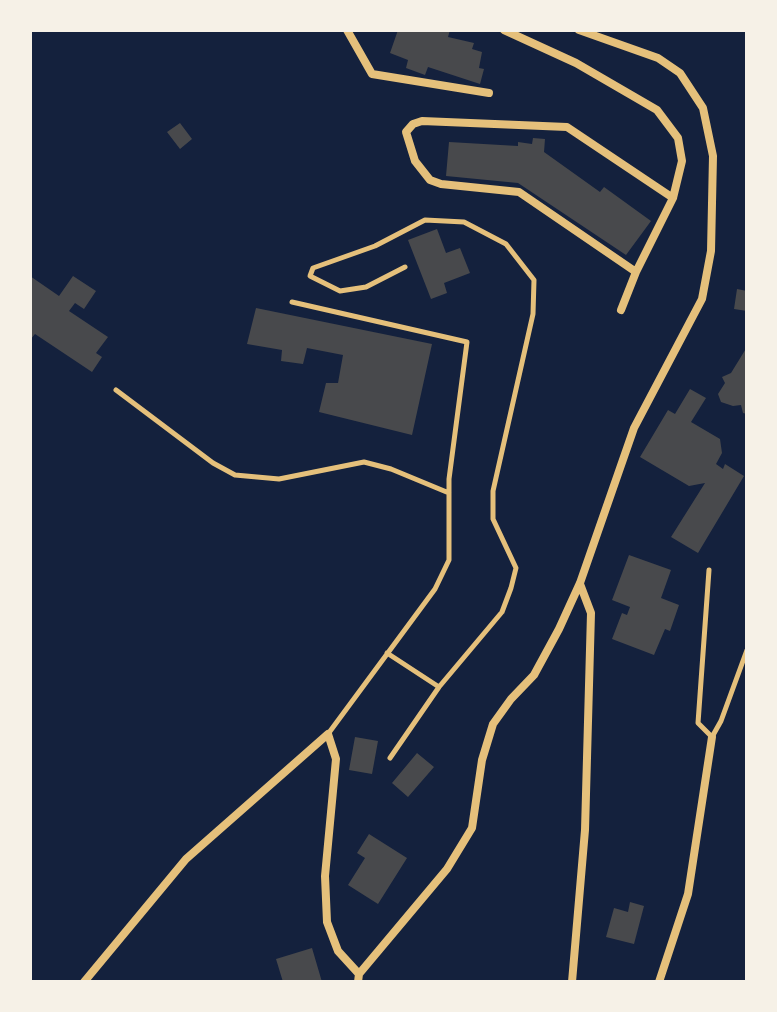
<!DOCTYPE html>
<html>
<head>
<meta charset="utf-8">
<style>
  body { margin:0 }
  #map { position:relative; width:777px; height:1012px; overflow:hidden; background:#14213d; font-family:"IBM Plex Serif",serif }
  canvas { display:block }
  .frame { position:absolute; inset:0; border:32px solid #f6f1e7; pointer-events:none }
</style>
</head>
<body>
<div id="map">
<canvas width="777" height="1012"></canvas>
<div class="frame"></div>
</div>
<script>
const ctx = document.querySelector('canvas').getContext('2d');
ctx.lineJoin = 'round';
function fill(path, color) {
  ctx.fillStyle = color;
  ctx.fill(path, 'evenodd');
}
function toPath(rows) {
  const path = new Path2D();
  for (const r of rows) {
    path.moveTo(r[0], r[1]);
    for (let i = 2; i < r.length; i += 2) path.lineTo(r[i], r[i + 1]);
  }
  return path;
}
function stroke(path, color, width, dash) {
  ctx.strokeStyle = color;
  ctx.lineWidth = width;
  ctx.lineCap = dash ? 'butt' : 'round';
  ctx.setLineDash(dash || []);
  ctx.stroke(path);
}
fill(toPath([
  [398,30,450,30,448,37,474,43,472,49,482,52,479,68,484,69,480,84,428,67,425,75,406,68,408,60,390,53],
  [180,123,192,139,180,149,167,132],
  [533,138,545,139,544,152,600,192,604,187,651,221,626,255,518,183,446,176,449,142,518,146,518,142,532,144],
  [437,229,446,253,460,248,470,273,444,283,447,293,431,299,408,240],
  [30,276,59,296,73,276,96,291,84,309,75,303,69,311,108,337,96,353,102,357,92,372,35,334,30,340],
  [737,289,747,291,747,311,734,309],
  [256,308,432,344,412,435,319,412,326,383,338,383,343,355,307,348,303,364,281,361,282,350,247,344],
  [747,347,747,414,743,413,741,405,733,406,721,402,718,394,725,383,722,377,731,373],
  [690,389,706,398,691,422,720,439,722,453,716,464,723,469,725,464,744,476,698,553,671,537,705,483,689,486,640,457,668,410,675,414],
  [629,555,671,570,661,598,679,605,670,631,665,629,654,655,612,639,622,613,627,615,630,607,612,600],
  [355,737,378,741,372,774,349,770],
  [417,753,434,767,408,797,392,783],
  [369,834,407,858,378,904,348,885,365,858,357,853],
  [630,902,644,906,634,944,606,937,614,908,628,912],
  [312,948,322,982,283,982,276,959]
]), '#48494c');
stroke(toPath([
  [292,302,467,342,449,479,449,560,435,589,328,734],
  [116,390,213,463,235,475,279,479,364,462,391,469,449,493],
  [709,570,698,723,712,737,721,721,747,650],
  [387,653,439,687],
  [390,758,439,687,502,612,511,588,516,568,493,519,493,491,533,314,534,280,506,244,464,222,425,220,375,246,313,268,310,276,340,291,366,287,405,267]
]), '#e5c07b', 5);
stroke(toPath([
  [347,30,372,74,489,93],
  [504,30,576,63,657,110,678,138,682,161,673,198,636,272,621,310],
  [636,272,519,192,441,184,430,180,415,161,406,132,413,124,422,121,567,127,673,198],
  [84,982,186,859,328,734,336,759,325,876,327,922,338,951,359,974],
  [358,982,359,974,447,869,472,828,482,760,493,724,511,699,534,675,559,629,580,583,634,428,702,299,711,251,713,156,703,108,680,73,658,58,579,30],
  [572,982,585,830,591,613,580,584],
  [659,982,688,894,712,737]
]), '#e5c07b', 8);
</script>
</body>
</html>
